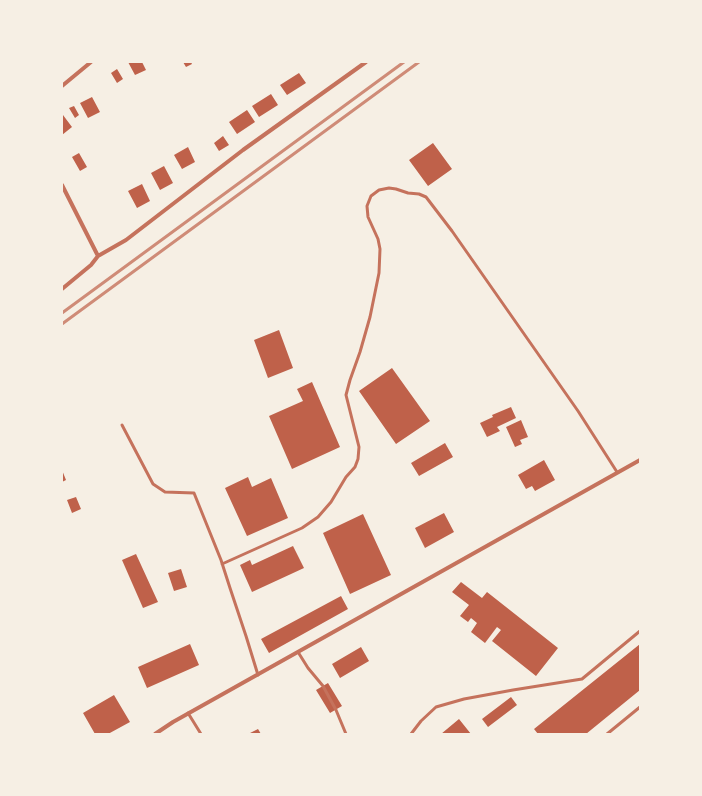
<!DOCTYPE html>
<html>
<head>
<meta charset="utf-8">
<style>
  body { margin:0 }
  #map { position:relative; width:702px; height:796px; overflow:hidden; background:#f6efe4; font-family:"DM Sans",sans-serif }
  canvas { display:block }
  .frame { position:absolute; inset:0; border:63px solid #f6efe4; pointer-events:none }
</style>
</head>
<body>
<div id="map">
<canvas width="702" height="796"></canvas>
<div class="frame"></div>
</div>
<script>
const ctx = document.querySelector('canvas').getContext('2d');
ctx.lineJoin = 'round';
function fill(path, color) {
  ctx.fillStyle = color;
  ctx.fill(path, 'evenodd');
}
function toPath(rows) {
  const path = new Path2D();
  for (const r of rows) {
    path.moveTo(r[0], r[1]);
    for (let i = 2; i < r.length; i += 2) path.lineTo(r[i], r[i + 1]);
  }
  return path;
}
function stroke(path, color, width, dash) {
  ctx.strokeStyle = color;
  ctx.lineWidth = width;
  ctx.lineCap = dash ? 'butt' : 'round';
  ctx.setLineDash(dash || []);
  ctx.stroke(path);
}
fill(toPath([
  [128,62,142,62,146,70,135,75],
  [183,62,191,62,192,64,186,67],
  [117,69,123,79,117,83,111,73],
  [299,73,306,83,287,95,280,85],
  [271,94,278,105,259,117,252,106],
  [92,97,100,112,88,118,80,103],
  [74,106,79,115,75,118,69,108],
  [247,110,255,122,237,134,229,122],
  [63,115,72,127,62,135,62,116],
  [223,136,229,145,219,151,214,143],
  [433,143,452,169,428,186,409,160],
  [188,147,195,162,182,169,174,155],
  [79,153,87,167,80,171,72,157],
  [164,166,173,183,160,190,151,173],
  [142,184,150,201,137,208,128,191],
  [279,330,293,368,268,378,254,340],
  [392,368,430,421,396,444,359,391],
  [312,382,340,447,292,469,269,416,303,401,297,389],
  [511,407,516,418,497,427,500,431,487,437,480,423,493,417,492,415],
  [521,420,528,437,520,440,522,444,515,447,506,427],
  [445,443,453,457,419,476,411,463],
  [544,460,555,480,535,491,532,486,526,489,518,475],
  [62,470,66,480,62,482],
  [248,477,252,487,271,478,288,518,247,536,225,488],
  [76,497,81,509,72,513,67,500],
  [444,513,454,532,425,548,415,528],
  [363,514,391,575,350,594,323,533],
  [293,546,304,568,252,592,240,565,250,560,252,565],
  [136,554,158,602,143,608,122,560],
  [181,569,187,587,174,591,168,573],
  [461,582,482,598,487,592,558,648,536,676,492,641,501,630,497,627,485,643,471,632,477,623,471,618,468,622,460,616,469,605,452,592],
  [341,596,348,609,269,653,261,639],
  [190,644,199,665,147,688,138,667],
  [640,644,640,690,586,734,538,734,534,729],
  [361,647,369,661,340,678,332,664],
  [328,683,342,706,330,713,316,690],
  [114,695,130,722,108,734,95,734,83,713],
  [511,697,517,705,488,727,482,719],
  [459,719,471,734,441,734],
  [258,729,261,734,248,734]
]), '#bf614a');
stroke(toPath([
  [122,425,153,484,165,492,194,493,221,560,230,588,246,636,258,675],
  [222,564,302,528,318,517,331,502,346,477,355,467,358,459,359,447,346,395,350,380,360,352,370,317,379,273,380,249,378,239,368,217,367,206,371,196,379,190,389,188,396,189,408,193,419,194,426,197,452,231,578,411,617,472],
  [298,652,308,668,323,686,336,710,346,734],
  [188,713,201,734],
  [411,734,421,721,436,707,464,699,513,690,582,679,640,631],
  [607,734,640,707]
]), '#c5725c', 3);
stroke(toPath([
  [62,86,91,62],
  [62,185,98,256],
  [62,289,91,265,98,256,126,240,243,150,366,62],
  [155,734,173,722,640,460]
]), '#c5725c', 4);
stroke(toPath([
  [62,313,404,62],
  [62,324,419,62]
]), '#cf8b77', 3);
</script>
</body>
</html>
